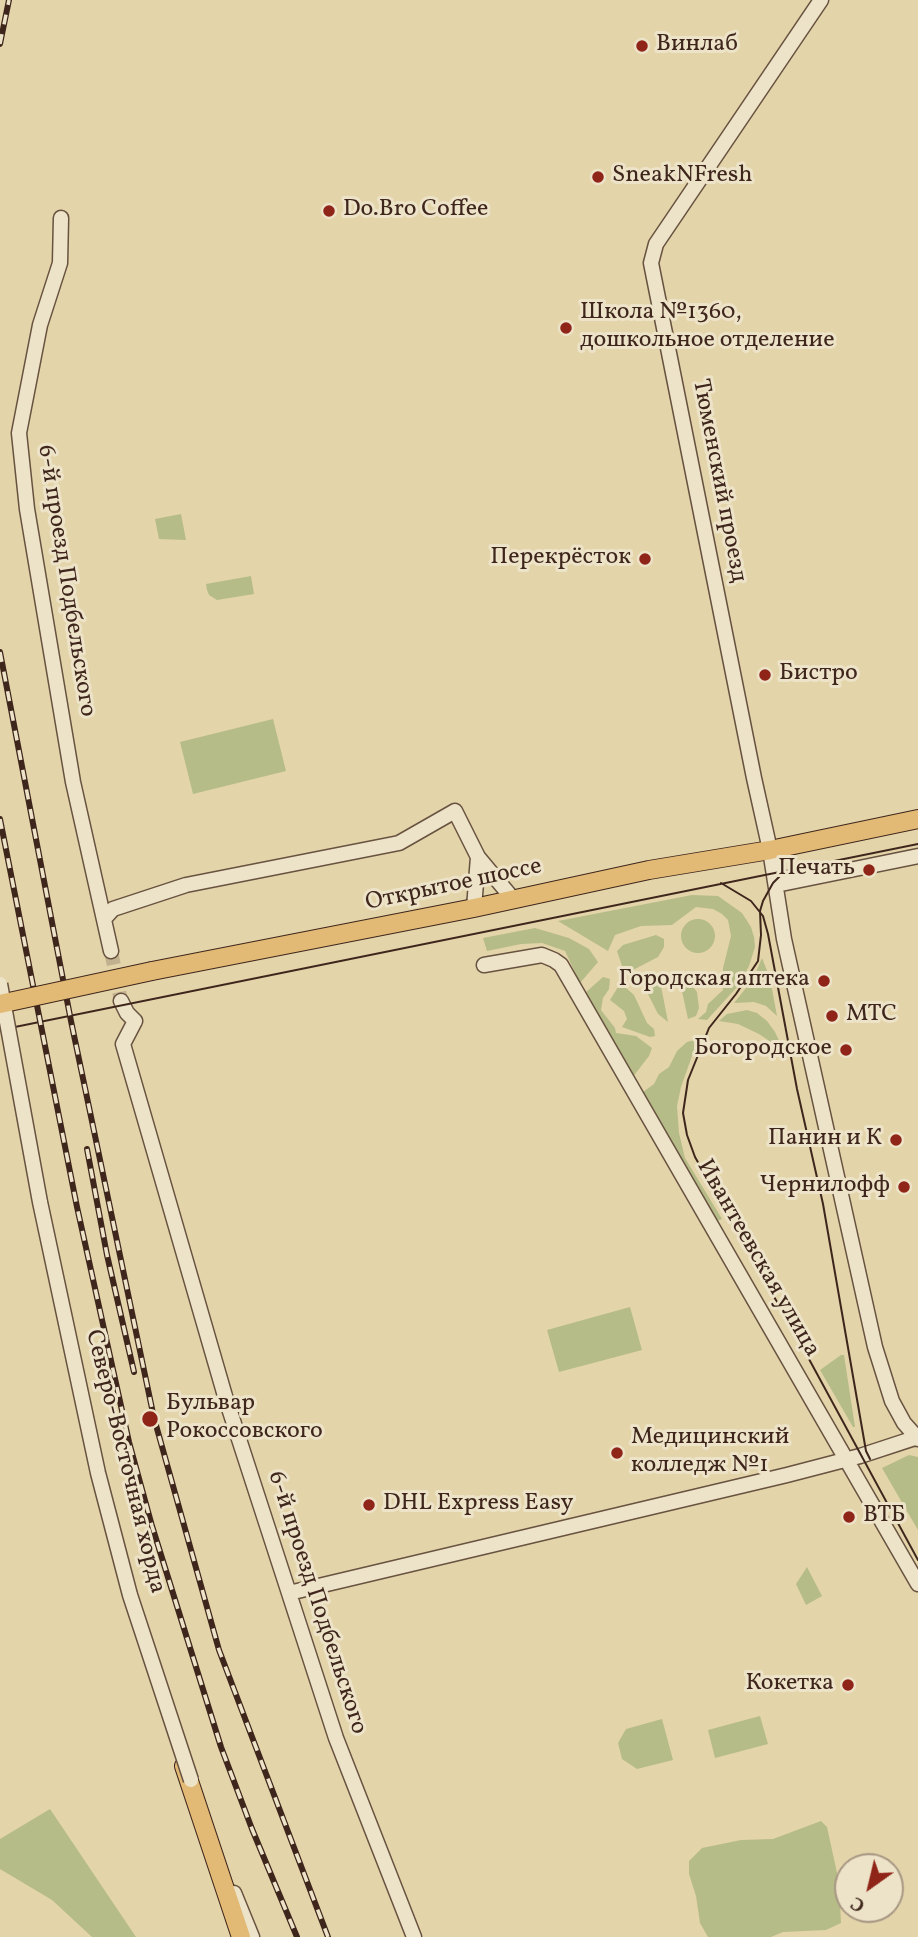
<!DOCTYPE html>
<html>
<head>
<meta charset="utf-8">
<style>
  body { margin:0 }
  #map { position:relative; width:918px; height:1937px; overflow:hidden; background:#e3d4aa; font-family:Vollkorn,serif }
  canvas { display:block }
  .north { position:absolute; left:834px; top:1853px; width:70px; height:70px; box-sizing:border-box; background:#ede3c8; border:2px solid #a79783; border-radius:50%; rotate:214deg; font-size:19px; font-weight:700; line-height:28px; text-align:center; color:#3f261c }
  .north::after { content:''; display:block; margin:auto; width:24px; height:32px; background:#8f2418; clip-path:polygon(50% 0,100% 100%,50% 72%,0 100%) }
</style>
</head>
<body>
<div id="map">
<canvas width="918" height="1937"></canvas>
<div class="north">С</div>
</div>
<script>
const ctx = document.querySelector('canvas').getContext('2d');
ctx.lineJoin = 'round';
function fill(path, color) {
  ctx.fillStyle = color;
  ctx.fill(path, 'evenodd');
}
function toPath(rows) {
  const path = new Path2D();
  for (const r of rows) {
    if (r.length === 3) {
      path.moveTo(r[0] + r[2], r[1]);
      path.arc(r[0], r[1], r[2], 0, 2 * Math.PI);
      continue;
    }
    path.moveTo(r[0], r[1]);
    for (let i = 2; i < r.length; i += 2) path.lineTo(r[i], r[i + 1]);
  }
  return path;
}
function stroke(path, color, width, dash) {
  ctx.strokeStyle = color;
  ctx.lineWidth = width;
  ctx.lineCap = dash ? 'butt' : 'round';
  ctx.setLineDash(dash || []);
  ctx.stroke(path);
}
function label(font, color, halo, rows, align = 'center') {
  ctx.font = font + ' Vollkorn,serif';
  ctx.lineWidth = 6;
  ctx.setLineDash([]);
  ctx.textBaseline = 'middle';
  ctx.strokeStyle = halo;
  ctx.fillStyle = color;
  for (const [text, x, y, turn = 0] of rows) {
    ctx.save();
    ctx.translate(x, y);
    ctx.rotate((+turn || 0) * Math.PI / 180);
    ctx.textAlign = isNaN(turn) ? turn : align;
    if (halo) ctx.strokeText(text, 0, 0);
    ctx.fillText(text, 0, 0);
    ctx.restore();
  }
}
fill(toPath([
  [181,514,186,540,159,539,155,519],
  [251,576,254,594,217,600,209,595,207,590,206,584],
  [273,719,286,771,193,794,180,742],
  [692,895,718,896,742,913,751,927,754,937,755,947,749,966,738,986,707,1020,698,1019,706,1012,708,1004,723,990,723,968,731,936,728,920,722,914,713,909,696,907,672,925,641,926,615,935,608,951,558,921],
  [698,936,17],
  [535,928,569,938,589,949,598,962,580,983,565,951,542,943,521,944,487,951,483,938],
  [656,935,664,939,664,947,658,957,631,971,622,966,617,951,623,945],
  [762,958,770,978,777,1016,766,1006,754,1002,734,1003,753,979],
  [678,975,688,980,697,992,699,1008,696,1016,688,1019,680,982,661,986,668,1022,658,1014,646,990,651,983],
  [603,977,610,979,609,989,603,998,601,1010,615,1028,616,1033,636,1036,652,1048,649,1056,632,1078,585,993],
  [624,986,634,995,647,1023,654,1029,655,1036,650,1037,622,1027,627,1019,624,1011,610,1000,618,987],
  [747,1010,757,1013,767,1021,775,1032,784,1051,759,1034,738,1024,719,1021,727,1014],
  [698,1039,681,1087,677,1106,679,1133,685,1158,722,1219,717,1221,643,1092,654,1084,659,1074,669,1067,677,1051,687,1042],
  [630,1307,642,1350,559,1372,547,1330],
  [841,1355,844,1355,855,1427,853,1427,820,1370],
  [909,1455,918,1457,918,1530,882,1468],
  [807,1567,822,1596,806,1605,796,1584],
  [760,1716,768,1744,715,1758,708,1730],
  [662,1719,673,1760,637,1769,622,1759,618,1743,626,1729],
  [50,1809,136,1937,92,1937,52,1900,0,1869,0,1839],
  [821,1821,827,1827,839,1882,841,1923,826,1930,783,1932,771,1937,708,1937,700,1923,696,1896,689,1874,689,1861,702,1848,741,1840,773,1839]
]), '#b6bc87');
stroke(toPath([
  [111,951,121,1001]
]), '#c2b18e', 14, [14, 7]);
const minor = toPath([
  [821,0,656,244,651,263,754,778,770,850,784,939,875,1347,892,1401,904,1423,918,1439],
  [61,218,60,263,40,325,19,433,27,509,73,782,111,951],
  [776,885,918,856],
  [474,908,478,857],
  [104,919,113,909,186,885,399,843,455,811,478,857,513,899],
  [484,965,542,955,554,960,561,965,918,1584],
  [121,1001,127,1013,135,1021],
  [135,1021,123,1044,225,1396,336,1738,414,1937],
  [289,1593,787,1475,860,1456,918,1437],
  [234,1893,252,1937]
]);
const major = toPath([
  [152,971,474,908,649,870,770,850,918,819],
  [184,1766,241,1937]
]);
stroke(minor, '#685240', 17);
stroke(major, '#3f261c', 20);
stroke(minor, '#ede3c8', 14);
stroke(major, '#e2ba75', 18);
stroke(toPath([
  [785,871,773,883,763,901,760,911,761,935,758,961,736,994,709,1028,688,1080,683,1113,687,1135,695,1157,803,1348,918,1560],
  [721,883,751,901,763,916,768,934,797,1089,823,1204,866,1451,870,1459],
  [0,1030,918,844]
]), '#3f261c', 2);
const rail = toPath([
  [0,44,9,0],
  [0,652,71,1021,154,1418,219,1650,328,1937],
  [0,819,77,1207,129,1442,152,1526,221,1747,252,1829,297,1937],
  [87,1149,107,1255,134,1372]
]);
stroke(rail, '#3f261c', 6);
stroke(rail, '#ede3c8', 3.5, [10]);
const minorBridge = toPath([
  [0,984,40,1202,98,1473,130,1595,191,1780]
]);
const majorBridge = toPath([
  [0,1004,152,971]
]);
stroke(minorBridge, '#685240', 17, []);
stroke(majorBridge, '#3f261c', 20, []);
stroke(minorBridge, '#ede3c8', 14);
stroke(majorBridge, '#e2ba75', 18);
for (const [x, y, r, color] of [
  [642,46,7,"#8f2418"],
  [598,177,7,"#8f2418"],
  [329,211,7,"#8f2418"],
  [566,328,7,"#8f2418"],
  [645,559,7,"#8f2418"],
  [765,675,7,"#8f2418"],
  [869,870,7,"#8f2418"],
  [824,981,7,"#8f2418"],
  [832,1016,7,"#8f2418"],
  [846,1050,7,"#8f2418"],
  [896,1140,7,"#8f2418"],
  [904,1187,7,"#8f2418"],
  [150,1419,9,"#8f2418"],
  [617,1453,7,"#8f2418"],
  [369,1505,7,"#8f2418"],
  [849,1517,7,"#8f2418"],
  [848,1685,7,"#8f2418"]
]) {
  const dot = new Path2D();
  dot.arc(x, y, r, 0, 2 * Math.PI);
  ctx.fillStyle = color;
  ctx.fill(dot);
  stroke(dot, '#ede3c8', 2.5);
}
label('24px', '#3f261c', '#ede3c8', [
  ["Винлаб",656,46],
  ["SneakNFresh",612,177],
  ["Do.Bro Coffee",343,211],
  ["Школа №1360,",580,314],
  ["дошкольное отделение",580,342],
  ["Перекрёсток",631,559,"right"],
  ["Бистро",779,675],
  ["Печать",855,870,"right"],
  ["Городская аптека",810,981,"right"],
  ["МТС",846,1016],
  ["Богородское",832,1050,"right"],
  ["Панин и К",882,1140,"right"],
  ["Чернилофф",890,1187,"right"],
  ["Бульвар",166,1405],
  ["Рокоссовского",166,1433],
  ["Медицинский",631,1439],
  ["колледж №1",631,1467],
  ["DHL Express Easy",383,1505],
  ["ВТБ",863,1517],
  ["Кокетка",834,1685,"right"]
], 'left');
label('24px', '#3f261c', '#ede3c8', [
  ["Тюменский проезд",718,481,79],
  ["6-й проезд Подбельского",65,581,81],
  ["Открытое шоссе",454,886,-12],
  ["Ивантеевская улица",757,1259,60],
  ["Северо-Восточная хорда",124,1462,76],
  ["6-й проезд Подбельского",316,1603,72]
]);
</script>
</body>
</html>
